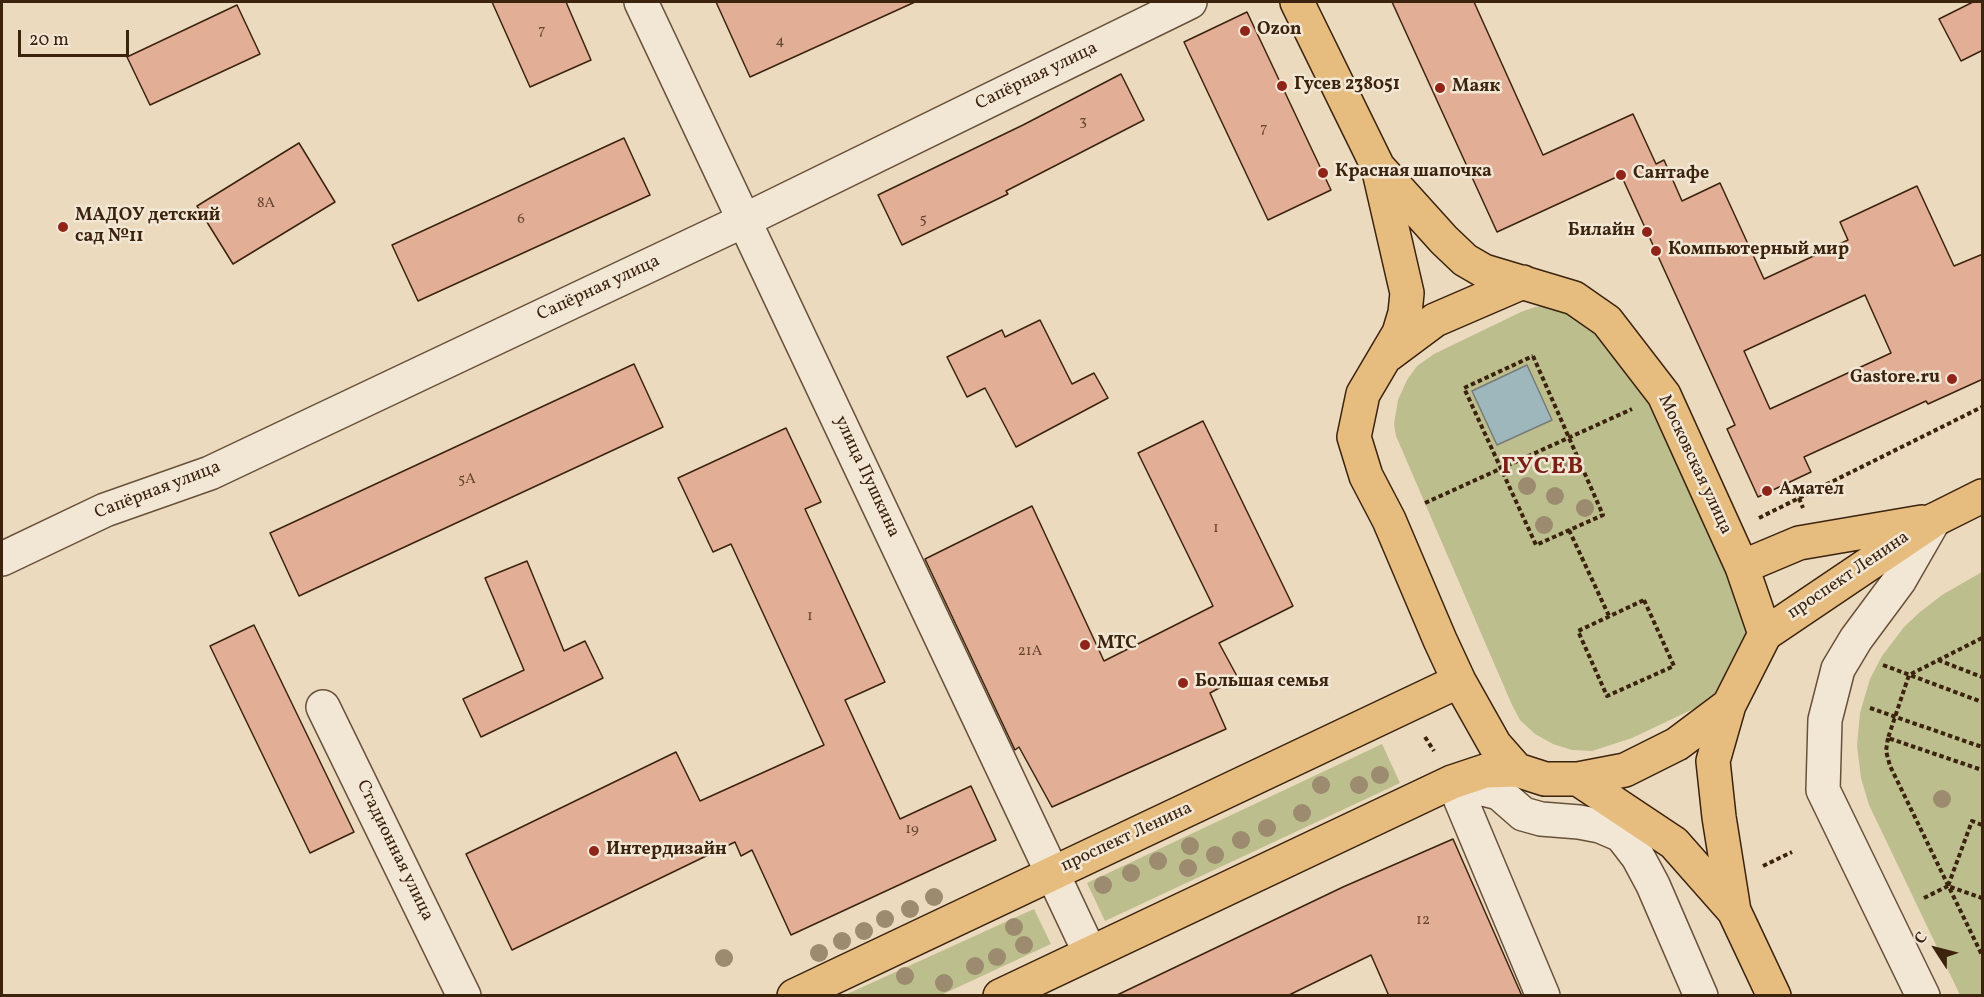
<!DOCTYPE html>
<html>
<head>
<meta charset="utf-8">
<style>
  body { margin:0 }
  #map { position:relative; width:1984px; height:997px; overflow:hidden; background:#ebdabe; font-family:Vollkorn,serif }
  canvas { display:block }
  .frame { position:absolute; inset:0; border:3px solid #3c230e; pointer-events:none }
  .north { position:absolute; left:1906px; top:919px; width:60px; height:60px; -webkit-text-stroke:4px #f2e7d5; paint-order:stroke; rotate:306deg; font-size:16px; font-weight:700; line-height:24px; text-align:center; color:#3c230e }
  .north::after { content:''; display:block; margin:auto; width:21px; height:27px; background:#3c230e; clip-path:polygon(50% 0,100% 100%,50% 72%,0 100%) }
  .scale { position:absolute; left:18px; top:30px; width:111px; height:27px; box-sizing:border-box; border:3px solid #3c230e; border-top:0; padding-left:8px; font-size:18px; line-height:21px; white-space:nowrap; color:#3c230e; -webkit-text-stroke:4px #f2e7d5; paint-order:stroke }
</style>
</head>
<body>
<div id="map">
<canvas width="1984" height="997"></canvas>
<div class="frame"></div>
<div class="north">С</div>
<div class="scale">20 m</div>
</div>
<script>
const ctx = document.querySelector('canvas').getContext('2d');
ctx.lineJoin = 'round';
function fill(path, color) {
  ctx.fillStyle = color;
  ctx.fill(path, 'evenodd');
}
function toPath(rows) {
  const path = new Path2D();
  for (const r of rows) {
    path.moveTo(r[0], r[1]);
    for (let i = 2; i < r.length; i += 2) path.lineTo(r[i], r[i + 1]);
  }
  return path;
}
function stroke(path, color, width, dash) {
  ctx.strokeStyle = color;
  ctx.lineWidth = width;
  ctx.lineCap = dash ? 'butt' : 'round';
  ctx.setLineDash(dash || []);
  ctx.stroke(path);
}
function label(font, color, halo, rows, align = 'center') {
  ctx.font = font + ' Vollkorn,serif';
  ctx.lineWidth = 5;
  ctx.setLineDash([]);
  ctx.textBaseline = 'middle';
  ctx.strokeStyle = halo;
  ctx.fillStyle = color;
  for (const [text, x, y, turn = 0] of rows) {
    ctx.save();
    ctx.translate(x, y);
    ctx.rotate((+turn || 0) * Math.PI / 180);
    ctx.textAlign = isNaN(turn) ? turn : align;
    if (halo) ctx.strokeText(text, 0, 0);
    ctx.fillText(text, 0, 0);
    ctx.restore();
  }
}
fill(toPath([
  [1554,305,1570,307,1621,346,1742,603,1750,636,1731,682,1706,703,1632,738,1592,751,1572,750,1553,744,1535,734,1520,720,1512,705,1396,436,1394,424,1398,400,1407,380,1417,366,1434,354,1521,312,1535,307],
  [1982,572,1982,995,1960,995,1869,805,1861,778,1857,746,1860,713,1870,679,1882,656,1904,627,1920,612,1942,595],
  [1382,744,1400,783,1105,921,1087,883],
  [1034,909,1051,944,941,995,845,995]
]), '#bcbe8e');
const water = toPath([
  [1527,365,1552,420,1497,445,1472,391,1527,365]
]);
fill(water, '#9eb7bd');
stroke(water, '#777c77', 1.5);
const building = toPath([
  [492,2,566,2,591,60,530,87,492,2],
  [716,2,915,2,750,77,716,2],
  [1392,2,1474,2,1543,155,1633,114,1656,164,1664,160,1682,201,1720,183,1764,279,1848,240,1840,222,1917,186,1954,266,1983,254,1983,379,1928,404,1926,401,1804,457,1811,472,1758,497,1727,429,1735,425,1621,175,1497,232,1392,2],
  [1865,295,1891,353,1770,409,1744,351,1865,295],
  [1973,2,1983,2,1983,50,1961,61,1939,19,1973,2],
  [237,5,260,54,150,105,127,57,237,5],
  [1247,12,1331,190,1268,220,1184,42,1247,12],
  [1121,74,1144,120,1006,191,1008,194,902,245,878,195,1023,125,1121,74],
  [624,138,650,195,418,301,392,245,624,138],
  [299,143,335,202,233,264,197,206,299,143],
  [1040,320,1072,384,1094,373,1108,398,1016,447,985,388,967,397,947,357,1002,330,1005,337,1040,320],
  [634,364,663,427,299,596,270,533,634,364],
  [1203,421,1293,606,1219,643,1238,678,1210,693,1226,729,1052,807,1019,747,1015,750,925,559,1032,506,1104,661,1213,606,1138,453,1203,421],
  [786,428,821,502,805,509,885,682,845,700,900,819,971,786,996,840,791,935,752,850,741,856,735,842,512,950,466,854,676,752,700,801,824,745,731,544,713,552,678,478,786,428],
  [527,561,564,651,585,641,603,678,481,737,463,699,524,670,485,578,527,561],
  [254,625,354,832,310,853,210,646,254,625],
  [1453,839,1522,996,1389,996,1371,955,1287,996,1115,996,1343,887,1453,839]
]);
fill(building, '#e2ae95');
stroke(building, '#3c230e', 1.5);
const minor = toPath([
  [641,2,1090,953],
  [2,559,105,510,210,473,745,220,1190,2],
  [323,707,464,996],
  [1543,996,1457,791,1467,785,1499,793,1523,814,1541,819,1579,822,1600,826,1621,835,1638,857,1653,885,1701,996],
  [1923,996,1823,790,1825,720,1838,669,1856,639,1899,581,1934,520]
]);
const major = toPath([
  [1297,2,1378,167,1407,293,1405,313,1399,333,1363,394,1354,437,1366,476,1389,520,1440,640,1459,681,1495,745,1517,770,1545,779,1578,779,1625,770,1677,744,1729,705],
  [1379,168,1444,240,1465,260,1484,271,1574,298,1607,321,1664,395,1742,567,1765,634,1729,705,1713,761,1719,817,1734,911,1774,996],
  [1388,355,1435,320,1523,282],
  [1742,567,1799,543,1922,522],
  [1765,634,1934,520,1982,496],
  [1578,779,1674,843,1734,911],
  [794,996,1459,681],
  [1000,996,1452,782,1485,771,1517,770]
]);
stroke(minor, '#68513a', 36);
stroke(major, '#3c230e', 36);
stroke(toPath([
  [1533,356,1603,515,1536,545,1464,388,1533,356],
  [1799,498,1803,508],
  [1425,503,1632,409],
  [1759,518,1982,407],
  [1569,530,1609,616],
  [1644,600,1674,666,1607,696,1578,631,1644,600],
  [1982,638,1909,675,1888,738,1982,770],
  [1938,660,1982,677],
  [1883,665,1982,702],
  [1870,708,1982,747],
  [1425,737,1434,751],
  [1888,738,1886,751,1890,766,1982,955],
  [1982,825,1972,821,1948,886,1982,898],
  [1763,866,1792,852],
  [1924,898,1948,886]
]), '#3c230e', 4, [4.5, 3]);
stroke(minor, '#f2e7d5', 33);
stroke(major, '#e6bd7f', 33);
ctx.fillStyle = '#9c8b6f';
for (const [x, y] of [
  [1566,466],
  [1527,486],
  [1555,496],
  [1585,508],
  [1544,525],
  [1380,775],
  [1321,785],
  [1359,785],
  [1942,799],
  [1302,813],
  [1267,828],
  [1241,840],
  [1190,846],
  [1215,855],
  [1158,861],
  [1188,868],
  [1131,873],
  [1103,885],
  [934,897],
  [910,909],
  [885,919],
  [1014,927],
  [864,931],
  [842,941],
  [1024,945],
  [819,953],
  [997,957],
  [724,958],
  [975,966],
  [905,976],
  [944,983]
]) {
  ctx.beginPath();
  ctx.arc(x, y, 9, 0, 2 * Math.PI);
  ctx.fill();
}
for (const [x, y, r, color] of [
  [1245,31,6,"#8f2418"],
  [1282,86,6,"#8f2418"],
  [1440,88,6,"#8f2418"],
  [1323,173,6,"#8f2418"],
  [1621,175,6,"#8f2418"],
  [63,227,6,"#8f2418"],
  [1647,232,6,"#8f2418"],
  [1656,251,6,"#8f2418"],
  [1952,379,6,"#8f2418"],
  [1767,491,6,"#8f2418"],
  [1085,645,6,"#8f2418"],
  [1183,683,6,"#8f2418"],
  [594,851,6,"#8f2418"]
]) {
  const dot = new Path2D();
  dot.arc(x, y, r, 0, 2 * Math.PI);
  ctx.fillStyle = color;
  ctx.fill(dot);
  stroke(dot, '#f2e7d5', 2);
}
label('15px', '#664630', null, [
  ["7",542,31],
  ["4",780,42],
  ["3",1083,122],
  ["7",1264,129],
  ["8А",266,204],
  ["6",521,220],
  ["5",923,220],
  ["5А",467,480],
  ["1",1216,529],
  ["1",810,617],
  ["21А",1030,652],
  ["19",912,830],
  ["12",1423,921]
]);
label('bold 18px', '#3c230e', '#f2e7d5', [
  ["Ozon",1257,31],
  ["Гусев 238051",1294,86],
  ["Маяк",1452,88],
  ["Красная шапочка",1335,173],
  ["Сантафе",1633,175],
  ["МАДОУ детский",75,217],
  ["сад №11",75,238],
  ["Билайн",1635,232,"right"],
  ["Компьютерный мир",1668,251],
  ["Gastore.ru",1940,379,"right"],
  ["Амател",1779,491],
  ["МТС",1097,645],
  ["Большая семья",1195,683],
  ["Интердизайн",606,851]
], 'left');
label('18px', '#3c230e', '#f2e7d5', [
  ["Сапёрная улица",1037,77,-26],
  ["Сапёрная улица",599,289,-25],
  ["Московская улица",1694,465,65],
  ["улица Пушкина",866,477,65],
  ["Сапёрная улица",158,491,-21],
  ["проспект Ленина",1849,576,-34],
  ["проспект Ленина",1127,838,-25],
  ["Стадионная улица",394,851,64]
]);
ctx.letterSpacing = '1.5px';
label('bold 24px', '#7a1f14', '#f2e7d5', [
  ["ГУСЕВ",1543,469]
]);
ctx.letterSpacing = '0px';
</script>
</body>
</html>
